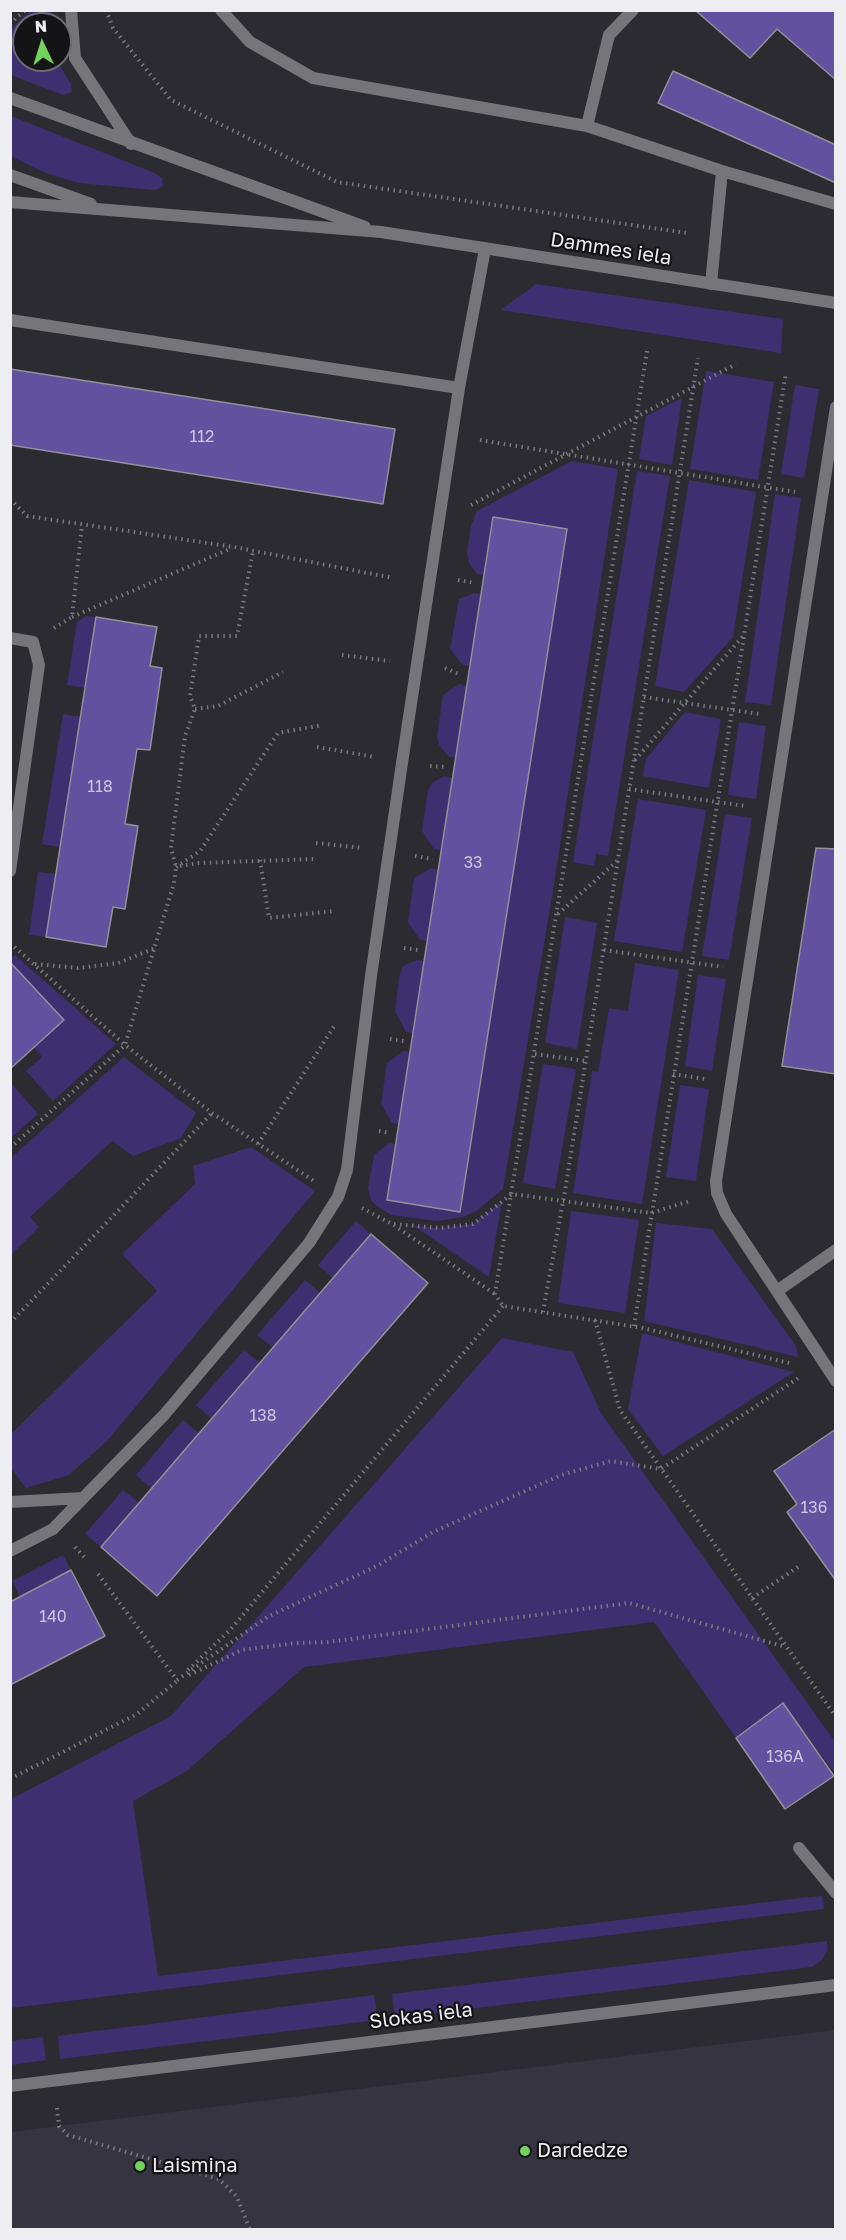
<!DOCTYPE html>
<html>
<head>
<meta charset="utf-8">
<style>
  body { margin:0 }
  #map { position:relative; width:846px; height:2240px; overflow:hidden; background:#2c2b32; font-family:"Golos Text",sans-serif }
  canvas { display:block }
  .frame { position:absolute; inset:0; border:12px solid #eeedf2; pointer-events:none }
  .north { position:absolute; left:12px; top:12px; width:60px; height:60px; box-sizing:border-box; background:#141417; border:2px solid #6b6b6f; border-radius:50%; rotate:356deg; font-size:16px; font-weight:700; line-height:24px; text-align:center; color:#eeedf2 }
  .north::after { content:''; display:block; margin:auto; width:21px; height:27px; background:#72d25d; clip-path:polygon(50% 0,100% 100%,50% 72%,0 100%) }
</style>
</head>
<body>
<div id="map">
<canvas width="846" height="2240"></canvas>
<div class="frame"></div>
<div class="north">N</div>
</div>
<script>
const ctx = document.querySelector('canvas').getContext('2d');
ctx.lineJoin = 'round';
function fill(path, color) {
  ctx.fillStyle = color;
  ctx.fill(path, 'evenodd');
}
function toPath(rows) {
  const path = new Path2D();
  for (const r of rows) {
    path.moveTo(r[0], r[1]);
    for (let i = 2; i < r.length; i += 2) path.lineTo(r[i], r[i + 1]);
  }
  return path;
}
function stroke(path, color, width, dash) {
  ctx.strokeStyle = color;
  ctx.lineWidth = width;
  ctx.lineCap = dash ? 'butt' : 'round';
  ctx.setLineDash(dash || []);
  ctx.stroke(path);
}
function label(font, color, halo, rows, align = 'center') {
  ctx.font = font + ' "Golos Text",sans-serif';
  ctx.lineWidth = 4.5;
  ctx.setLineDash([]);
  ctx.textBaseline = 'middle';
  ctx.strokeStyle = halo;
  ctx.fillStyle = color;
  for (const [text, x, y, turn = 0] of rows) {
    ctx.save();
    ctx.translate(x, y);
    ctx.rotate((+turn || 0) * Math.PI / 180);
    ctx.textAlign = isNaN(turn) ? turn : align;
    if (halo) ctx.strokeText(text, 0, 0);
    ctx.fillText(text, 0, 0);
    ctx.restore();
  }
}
fill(toPath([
  [835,2030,835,2229,11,2229,11,2132]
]), '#353440');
fill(toPath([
  [30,11,51,11,53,24,24,24,24,60,56,60,71,84,72,92,63,95,11,75,11,29],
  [11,116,155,173,162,178,163,186,155,190,78,183,43,172,11,156],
  [536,284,783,319,781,353,501,310],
  [706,371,774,382,758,480,690,469],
  [795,385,819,389,804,478,781,474],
  [682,398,672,465,639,459,646,416],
  [572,461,618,469,554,884,503,1189,475,1212,463,1217,437,1221,391,1215,374,1204,370,1198,368,1188,374,1155,389,1143,395,1144,387,1200,461,1211,566,529,493,517,484,575,477,574,469,563,467,553,471,526,477,511],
  [637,471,670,476,608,856,596,854,594,866,573,862],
  [689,480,756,492,733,637,684,692,655,686],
  [775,494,801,498,771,705,745,702],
  [474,593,481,594,470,666,463,665,450,649,459,599],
  [86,616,96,617,85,688,67,685,77,622],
  [459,684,467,686,455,758,449,757,439,745,437,736,443,695],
  [685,712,721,719,709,788,643,776,646,759],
  [63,714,80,717,60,847,42,844],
  [739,722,766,726,756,799,728,795],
  [445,776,452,778,441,850,434,849,422,831,428,790,433,782],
  [638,799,706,810,682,952,614,941],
  [725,814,752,818,729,960,702,956],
  [431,868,438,870,427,941,420,940,408,922,414,878],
  [38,872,56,874,46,937,29,935],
  [565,917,597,923,577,1049,545,1043],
  [15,955,116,1044,53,1101,26,1071,42,1057,34,1047,63,1020,22,975,11,986,11,959],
  [417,960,424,961,413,1033,406,1032,395,1011,399,977,403,966],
  [635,963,679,970,642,1204,573,1193,592,1071,598,1072,609,1008,628,1011],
  [698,975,726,979,712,1071,685,1066],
  [403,1051,410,1052,399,1125,392,1123,381,1104,387,1063],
  [124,1057,196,1113,181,1138,133,1156,112,1141,30,1217,39,1227,11,1255,11,1158],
  [543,1064,576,1069,555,1189,523,1183],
  [12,1084,38,1114,11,1138,10,1085],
  [680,1085,709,1089,696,1181,666,1177],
  [251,1147,315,1191,108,1440,69,1475,26,1488,11,1468,11,1434,157,1291,122,1254,195,1184,193,1166],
  [502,1201,489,1277,414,1226,439,1228,473,1224],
  [571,1211,639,1220,625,1313,558,1303],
  [356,1221,371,1234,333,1278,318,1265],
  [656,1223,712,1229,796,1346,798,1357,644,1321],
  [305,1280,320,1293,273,1348,257,1335],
  [642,1333,794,1372,663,1456,628,1409],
  [502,1338,573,1352,601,1413,835,1742,836,1775,783,1703,736,1738,654,1622,304,1667,187,1771,133,1801,158,1976,809,1897,822,1896,824,1909,11,2008,11,1799,171,1716],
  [244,1350,260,1363,212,1419,196,1405],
  [183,1420,199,1433,151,1488,136,1475],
  [123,1490,139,1503,101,1547,85,1534],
  [63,1555,71,1570,20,1597,12,1581],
  [827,1941,827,1950,823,1959,812,1967,395,2018,392,1994],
  [374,1995,378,2020,60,2059,58,2036],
  [43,2037,46,2060,11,2065,11,2041]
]), '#3e2f70');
const building = toPath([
  [695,10,836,10,836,80,777,29,750,58,695,10],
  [673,71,836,145,836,183,658,103,673,71],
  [10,369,395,429,383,504,10,445,10,369],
  [493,517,567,529,460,1212,387,1200,493,517],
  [96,617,157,627,150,666,162,668,150,750,137,749,125,824,138,826,125,909,113,907,106,947,46,937,96,617],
  [816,848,836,849,836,1074,782,1066,816,848],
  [10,962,64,1020,10,1069,10,962],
  [371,1234,428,1283,157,1596,101,1547,371,1234],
  [836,1429,836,1581,787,1512,797,1504,774,1471,836,1429],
  [71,1570,105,1636,10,1685,10,1602,71,1570],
  [783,1703,834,1776,785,1809,736,1738,783,1703]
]);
fill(building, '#61519e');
stroke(building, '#929199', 1.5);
stroke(toPath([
  [106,10,113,28,171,100,337,182,687,233],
  [10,24,25,10],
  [647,351,495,1294,503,1306,643,1328,789,1363],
  [480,440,795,492],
  [10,499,27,516,234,547,393,578],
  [471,505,736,364],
  [458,580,475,583],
  [72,617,232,548],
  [54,628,72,617,82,525],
  [342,655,390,661],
  [445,668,461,675],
  [644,697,760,714],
  [195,709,218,706,283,672],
  [317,747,375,757],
  [635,760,744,635],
  [430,766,447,767],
  [629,789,745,806],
  [316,843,363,848],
  [415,856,433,859],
  [260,860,269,918,334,911],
  [180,866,199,863,316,859],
  [176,867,200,851,278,733,323,725],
  [558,914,617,861],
  [10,943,125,1045,212,1113,314,1181],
  [404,948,418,950],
  [604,950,723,967],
  [35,964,78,968,118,963,155,948],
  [390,1039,404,1041],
  [535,1054,586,1061],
  [673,1074,705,1079],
  [379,1131,390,1133],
  [258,1144,335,1025],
  [10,1148,125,1045,174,883,176,867,171,848,185,736,195,709,190,696,199,636,237,636,253,551],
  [362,1208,392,1224,495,1294],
  [394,1224,439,1228,473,1224,512,1194,651,1213,690,1201],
  [543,1312,565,1191,698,358],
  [595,1320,620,1410,836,1717],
  [10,1323,212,1113],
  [634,1326,786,372],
  [75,1547,86,1559],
  [98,1574,177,1680],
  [752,1598,801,1565],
  [188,1670,231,1629,503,1306],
  [189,1675,242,1650,296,1643,328,1642,629,1603,786,1647],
  [177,1680,269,1616,377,1566,433,1532,561,1475,611,1461,661,1469,800,1377],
  [10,1779,137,1714,178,1680],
  [57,2108,59,2126,68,2135,219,2179,237,2197,250,2230]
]), '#7a797f', 4, [1.5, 4.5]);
stroke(toPath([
  [221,10,250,42,313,78,587,126,609,35,633,10],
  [587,126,722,171,836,204],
  [711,284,722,171],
  [799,1848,836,1893]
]), '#767579', 12);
stroke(toPath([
  [10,320,459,388],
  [836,407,716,1181,717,1193,726,1214,836,1381],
  [10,638,33,642,39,665,10,871],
  [777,1291,836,1250],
  [10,1502,83,1498],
  [10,1551,53,1529,164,1415,309,1243,338,1197,347,1170,371,976,402,763,459,388,485,249],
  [10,2086,836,1985]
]), '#767579', 12);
stroke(toPath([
  [71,10,75,58,131,144],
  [10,98,365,227],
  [10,175,91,204],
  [10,202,381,232,836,303]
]), '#767579', 12);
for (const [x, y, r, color] of [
  [525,2151,6,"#72d25d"],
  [140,2166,6,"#72d25d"]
]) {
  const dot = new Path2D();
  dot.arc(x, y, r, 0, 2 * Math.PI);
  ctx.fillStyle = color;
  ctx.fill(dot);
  stroke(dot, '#141417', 2);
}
label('16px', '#cbc6dd', null, [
  ["112",202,437],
  ["118",100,787],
  ["33",473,863],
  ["138",263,1416],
  ["136",814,1508],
  ["140",53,1617],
  ["136A",785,1757]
]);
label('20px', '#eeedf2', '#141417', [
  ["Dammes iela",611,249,9],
  ["Slokas iela",421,2016,-7]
]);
label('20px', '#eeedf2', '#141417', [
  ["Dardedze",537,2151],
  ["Laismiņa",152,2166]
], 'left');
</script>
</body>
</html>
